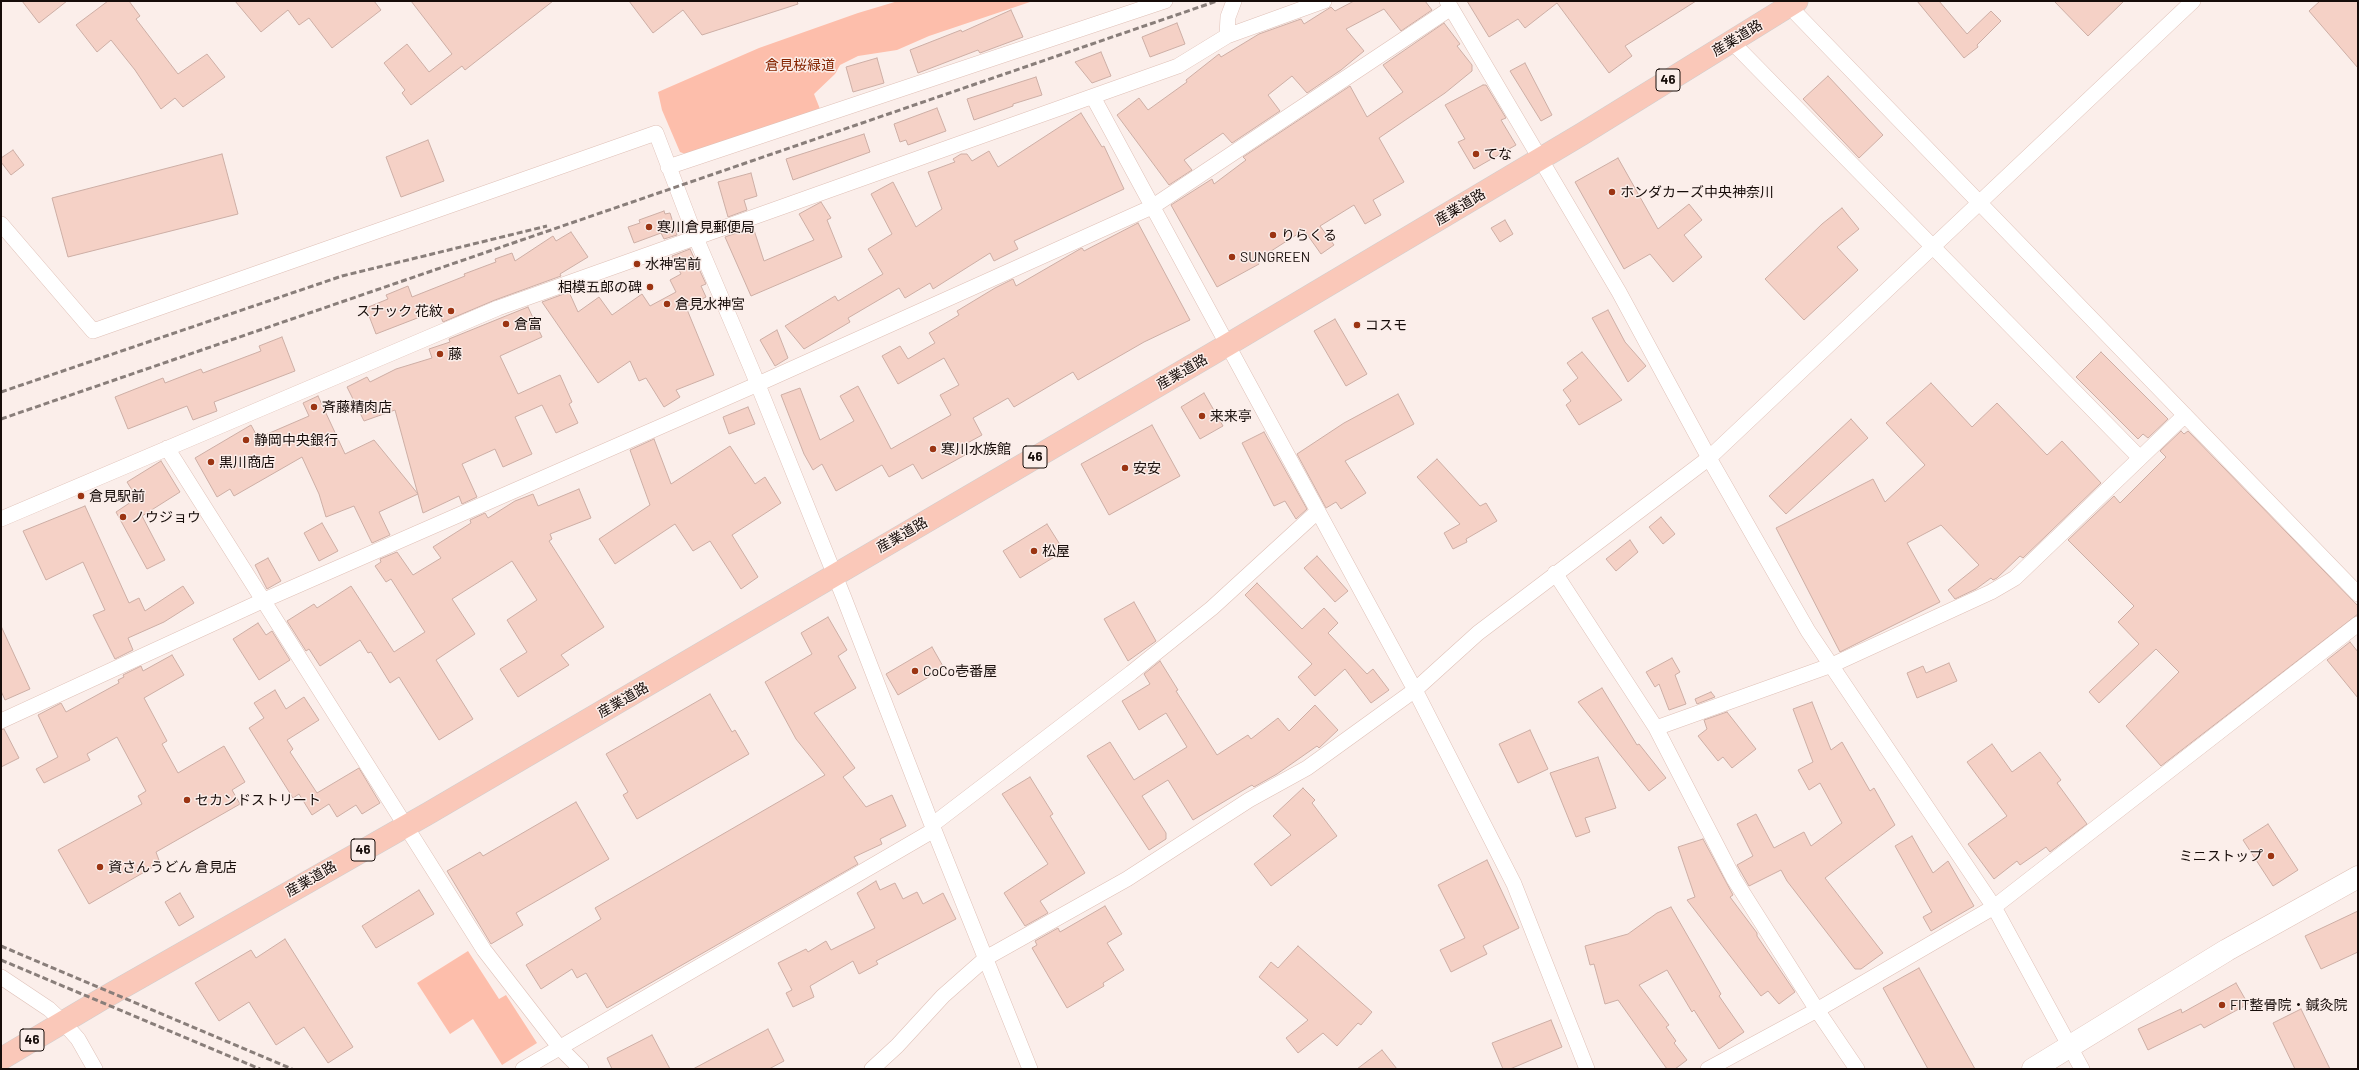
<!DOCTYPE html>
<html>
<head>
<meta charset="utf-8">
<style>
  body { margin:0 }
  #map { position:relative; width:2359px; height:1070px; overflow:hidden; background:#fbeeea; font-family:Barlow,sans-serif }
  canvas { display:block }
  .frame { position:absolute; inset:0; border:2px solid #160c09; pointer-events:none }
</style>
</head>
<body>
<div id="map">
<canvas width="2359" height="1070"></canvas>
<div class="frame"></div>
</div>
<script>
const ctx = document.querySelector('canvas').getContext('2d');
ctx.lineJoin = 'round';
function fill(path, color) {
  ctx.fillStyle = color;
  ctx.fill(path, 'evenodd');
}
function toPath(rows) {
  const path = new Path2D();
  for (const r of rows) {
    path.moveTo(r[0], r[1]);
    for (let i = 2; i < r.length; i += 2) path.lineTo(r[i], r[i + 1]);
  }
  return path;
}
function stroke(path, color, width, dash) {
  ctx.strokeStyle = color;
  ctx.lineWidth = width;
  ctx.lineCap = dash ? 'butt' : 'round';
  ctx.setLineDash(dash || []);
  ctx.stroke(path);
}
function label(font, color, halo, rows, align = 'center') {
  ctx.font = font + ' Barlow,"Noto Sans JP",sans-serif';
  ctx.lineWidth = 3;
  ctx.setLineDash([]);
  ctx.textBaseline = 'middle';
  ctx.strokeStyle = halo;
  ctx.fillStyle = color;
  for (const [text, x, y, turn = 0] of rows) {
    ctx.save();
    ctx.translate(x, y);
    ctx.rotate((+turn || 0) * Math.PI / 180);
    ctx.textAlign = isNaN(turn) ? turn : align;
    if (halo) ctx.strokeText(text, 0, 0);
    ctx.fillText(text, 0, 0);
    ctx.restore();
  }
}
fill(toPath([
  [898,1,1033,1,929,36,897,50,858,56,840,65,835,74,814,94,820,109,688,155,680,152,662,110,658,92,759,48,858,13],
  [468,951,499,999,506,995,537,1043,502,1065,473,1019,450,1034,417,983]
]), '#fdbeab');
const building = toPath([
  [22,1,67,1,39,23,22,1],
  [108,1,129,1,140,16,136,19,178,74,207,54,225,77,183,107,175,98,161,109,135,70,111,40,97,52,76,25,108,1],
  [235,1,374,1,381,10,332,48,309,18,299,25,288,10,261,32,235,1],
  [411,1,553,1,465,70,462,66,411,105,402,93,405,90,384,63,407,44,429,72,452,54,411,1],
  [629,1,797,1,798,4,702,35,683,10,653,33,629,1],
  [1354,1,1425,1,1432,10,1401,31,1384,9,1346,29,1364,51,1341,70,1307,93,1292,76,1268,95,1280,111,1232,143,1223,133,1184,160,1192,170,1169,185,1117,115,1139,98,1148,110,1187,82,1186,80,1219,54,1221,57,1259,34,1301,19,1304,24,1331,7,1335,11,1354,1],
  [1467,1,1696,1,1625,46,1632,56,1609,73,1557,3,1525,28,1518,19,1489,37,1467,1],
  [1917,1,1939,1,1967,34,1991,11,2001,21,1977,45,1978,47,1964,58,1917,1],
  [2054,1,2124,1,2088,36,2054,1],
  [2320,1,2358,1,2358,68,2309,11,2320,1],
  [1011,10,1023,37,980,53,978,50,918,73,910,50,961,30,962,32,1011,10],
  [1177,23,1185,44,1150,57,1142,37,1177,23],
  [1444,23,1460,44,1457,46,1472,65,1472,71,1445,93,1379,138,1404,182,1373,200,1381,215,1365,224,1354,205,1320,226,1334,245,1321,254,1304,230,1257,260,1259,264,1217,287,1171,205,1212,179,1214,184,1246,160,1243,157,1350,86,1367,117,1403,92,1383,65,1444,23],
  [1101,52,1111,76,1092,83,1075,62,1101,52],
  [877,58,884,83,853,92,846,67,877,58],
  [1525,63,1552,115,1541,121,1510,71,1525,63],
  [1828,76,1883,135,1859,158,1803,99,1828,76],
  [1036,77,1042,95,1013,104,1013,106,974,120,967,99,1036,77],
  [1483,85,1486,85,1506,118,1501,120,1516,145,1474,169,1458,142,1465,139,1445,105,1483,85],
  [937,108,946,131,908,145,906,140,900,142,894,124,937,108],
  [1081,113,1102,147,1104,146,1124,189,1014,241,1018,249,994,261,990,253,933,289,930,283,905,298,899,288,848,318,850,322,804,349,785,326,835,296,838,301,883,274,868,249,892,234,871,194,893,182,916,227,942,209,928,172,955,162,953,159,961,154,967,154,972,161,989,151,998,167,1081,113],
  [864,134,870,152,793,180,786,159,864,134],
  [428,140,444,181,401,197,386,157,428,140],
  [13,150,24,165,11,175,1,162,1,158,13,150],
  [222,154,238,214,68,257,52,198,222,154],
  [1618,158,1658,229,1689,204,1702,220,1684,235,1702,257,1673,282,1650,254,1624,269,1575,182,1618,158],
  [751,173,757,196,744,200,747,210,728,217,718,182,751,173],
  [821,202,831,218,827,220,842,257,751,296,725,237,753,227,764,261,814,240,799,214,821,202],
  [1842,208,1859,229,1837,247,1858,270,1804,320,1765,279,1822,224,1842,208],
  [664,211,665,214,670,213,677,235,664,239,661,233,634,243,628,227,640,223,639,220,664,211],
  [1505,220,1513,234,1500,242,1491,228,1505,220],
  [1138,223,1190,320,1144,342,1078,380,1073,372,1014,407,1008,398,973,418,982,435,960,447,965,455,922,479,913,464,889,477,882,465,836,491,822,464,813,470,804,454,781,395,800,388,820,440,854,421,840,396,858,386,891,449,951,415,940,395,959,385,944,358,898,384,882,356,900,346,908,359,935,343,929,333,959,315,957,311,995,288,1013,279,1016,286,1080,249,1082,248,1084,251,1138,223],
  [571,232,588,257,560,274,561,276,495,300,443,322,438,310,376,334,366,308,388,299,386,295,408,286,412,297,465,276,464,274,496,262,495,259,512,253,515,261,553,236,556,241,571,232],
  [690,249,706,284,701,286,706,297,686,307,714,375,676,390,680,397,664,407,646,378,639,381,630,361,598,383,542,302,569,292,578,312,599,297,612,315,642,294,650,306,676,292,670,280,681,274,672,256,690,249],
  [528,307,542,337,500,356,518,394,560,375,572,402,569,404,578,423,556,433,542,405,515,417,532,454,503,467,495,449,462,464,477,497,462,504,459,496,423,513,395,410,364,421,347,387,367,377,370,382,396,369,432,358,429,349,450,342,449,339,528,307],
  [1608,310,1625,342,1646,366,1628,382,1592,318,1608,310],
  [1335,319,1367,374,1346,386,1314,331,1335,319],
  [777,330,788,358,775,366,760,340,777,330],
  [282,337,295,371,214,402,217,411,193,420,187,406,128,429,115,397,163,378,165,383,201,369,203,373,261,351,259,346,282,337],
  [1582,352,1622,400,1579,425,1566,405,1571,401,1563,390,1578,378,1567,363,1582,352],
  [2101,352,2168,419,2148,438,2143,434,2138,439,2076,377,2101,352],
  [1931,383,1972,427,1997,403,2047,455,2062,441,2101,483,2023,558,2020,556,1997,578,1993,580,1991,578,1976,589,1955,599,1948,590,1979,565,1941,525,1907,543,1940,602,1840,652,1776,528,1873,479,1885,502,1925,465,1886,423,1931,383],
  [1204,393,1223,426,1200,439,1181,407,1204,393],
  [1398,394,1414,424,1345,461,1366,493,1341,509,1336,502,1326,508,1297,454,1344,423,1398,394],
  [318,396,345,454,374,440,418,494,379,512,390,535,372,543,354,506,326,517,319,494,302,457,234,496,230,489,217,497,195,458,251,425,258,438,309,416,303,403,318,396],
  [748,407,755,424,729,434,723,417,748,407],
  [1851,419,1868,438,1786,514,1769,496,1851,419],
  [1152,425,1180,476,1109,515,1081,464,1152,425],
  [2181,431,2184,434,2188,431,2358,606,2358,614,2161,766,2126,726,2179,672,2156,649,2099,703,2089,692,2139,644,2118,622,2134,606,2068,540,2114,496,2120,503,2166,457,2160,451,2181,431],
  [1264,432,1307,509,1296,519,1285,501,1274,506,1242,443,1264,432],
  [654,439,671,484,730,446,755,484,765,477,781,503,732,535,758,577,741,589,710,541,693,551,675,524,615,564,599,539,650,505,630,450,654,439],
  [1437,459,1480,506,1486,503,1497,521,1466,539,1467,542,1453,549,1444,533,1460,524,1417,477,1437,459],
  [161,461,180,492,142,516,165,560,147,569,116,512,137,498,127,482,161,461],
  [579,489,591,518,550,534,552,539,549,541,604,627,561,655,569,665,518,697,500,669,527,652,507,620,537,600,512,561,452,599,475,634,436,660,473,719,439,740,399,677,390,683,371,652,368,653,360,640,320,666,309,649,306,651,287,621,314,604,317,608,351,586,394,652,425,632,391,579,386,582,375,566,381,562,380,559,397,552,413,575,441,558,433,547,471,523,470,520,485,513,488,518,515,501,533,494,538,506,579,489],
  [85,506,129,603,139,598,145,611,183,586,194,603,164,622,128,638,133,650,115,659,93,615,105,610,83,562,46,580,23,531,85,506],
  [1661,517,1675,534,1663,544,1649,527,1661,517],
  [322,523,338,551,319,561,304,533,322,523],
  [1047,524,1064,551,1020,578,1003,551,1047,524],
  [1630,540,1638,552,1616,571,1606,559,1630,540],
  [1317,556,1348,591,1335,602,1304,568,1317,556],
  [268,558,281,581,267,589,255,565,268,558],
  [1257,583,1302,629,1324,608,1338,623,1328,633,1367,674,1373,669,1389,690,1371,703,1345,669,1315,696,1298,677,1312,664,1245,595,1257,583],
  [1134,602,1156,641,1128,661,1104,619,1134,602],
  [828,617,847,650,838,656,856,688,814,713,855,768,843,777,866,807,892,795,906,826,880,839,882,844,854,857,858,864,607,1008,586,973,577,978,572,969,541,989,526,965,601,919,595,908,825,775,796,739,765,682,812,654,801,633,828,617],
  [258,623,266,635,272,631,290,660,259,680,233,639,258,623],
  [1,626,30,689,5,700,1,691,1,626],
  [2350,642,2358,652,2358,698,2327,660,2350,642],
  [932,647,944,668,898,695,886,674,932,647],
  [172,655,184,675,144,698,167,741,162,744,178,773,224,746,245,782,232,790,240,804,156,852,160,863,89,904,58,850,142,804,138,796,146,791,117,737,87,754,90,760,44,783,36,769,58,757,38,715,61,703,66,712,119,683,118,680,124,677,123,675,141,666,143,671,172,655],
  [1672,658,1680,672,1675,675,1686,704,1669,710,1659,684,1655,687,1646,672,1672,658],
  [1160,661,1178,690,1176,691,1217,755,1248,735,1251,739,1278,718,1289,731,1315,705,1338,730,1319,748,1317,746,1277,774,1254,787,1252,785,1193,820,1168,780,1142,796,1166,833,1166,839,1149,850,1087,756,1110,742,1134,780,1187,747,1166,713,1139,730,1122,701,1150,684,1144,674,1160,661],
  [1949,663,1957,681,1917,698,1907,673,1923,666,1926,673,1949,663],
  [1602,688,1637,745,1639,744,1666,778,1649,791,1578,702,1602,688],
  [275,690,286,709,304,697,319,720,287,740,293,749,290,752,317,793,359,768,380,803,362,814,356,805,337,817,329,804,312,815,299,794,293,798,249,728,264,718,254,703,275,690],
  [1711,692,1715,697,1697,704,1695,699,1711,692],
  [710,694,732,732,735,730,749,754,637,819,623,795,628,792,606,754,710,694],
  [1812,702,1831,750,1842,742,1870,791,1874,788,1895,825,1825,878,1883,953,1861,969,1855,969,1787,881,1781,870,1749,886,1737,865,1753,856,1737,824,1756,814,1774,848,1804,832,1811,846,1842,823,1820,783,1809,790,1798,770,1813,762,1793,709,1812,702],
  [1727,712,1756,749,1732,768,1723,757,1718,761,1698,736,1707,729,1704,720,1727,712],
  [4,729,19,758,1,767,1,730,4,729],
  [1530,730,1548,769,1518,783,1499,744,1530,730],
  [1992,744,2012,772,2040,752,2061,780,2057,783,2087,824,2050,852,2046,847,2020,865,2017,861,1994,879,1968,844,2007,816,1967,762,1992,744],
  [1598,757,1616,808,1585,818,1590,832,1576,837,1550,773,1598,757],
  [1030,777,1053,814,1050,816,1085,873,1040,901,1048,913,1025,926,1004,893,1048,864,1002,794,1030,777],
  [1303,788,1315,800,1312,803,1337,836,1271,886,1254,864,1291,835,1273,816,1303,788],
  [576,802,609,859,516,913,523,925,491,944,447,871,480,852,483,856,576,802],
  [2268,824,2298,870,2273,886,2243,840,2268,824],
  [1912,836,1933,873,1948,861,1974,906,1931,931,1923,917,1932,912,1895,846,1912,836],
  [1703,839,1733,895,1730,897,1757,933,1757,936,1795,992,1779,1004,1768,991,1761,996,1687,900,1695,897,1678,847,1703,839],
  [1487,860,1519,928,1483,946,1487,954,1451,972,1440,950,1465,938,1438,885,1487,860],
  [876,881,880,890,895,883,903,899,917,892,923,904,943,893,956,919,876,961,878,964,859,974,853,961,810,986,814,997,793,1007,786,993,792,990,778,963,806,949,808,952,826,941,831,950,875,928,857,893,876,881],
  [419,890,434,914,376,948,362,926,419,890],
  [180,893,194,917,179,926,165,902,180,893],
  [1105,906,1122,934,1107,943,1124,970,1103,983,1104,986,1067,1008,1032,948,1037,945,1035,941,1058,928,1060,932,1105,906],
  [1671,907,1721,994,1719,996,1744,1032,1719,1049,1694,1010,1692,1012,1667,970,1639,985,1669,1025,1666,1027,1676,1041,1674,1043,1687,1060,1675,1069,1667,1069,1618,1000,1605,1004,1594,964,1590,965,1585,946,1628,934,1657,913,1671,907],
  [2358,911,2358,952,2321,969,2305,936,2358,911],
  [285,939,353,1047,328,1063,304,1027,276,1045,249,1002,219,1021,195,983,251,950,256,958,285,939],
  [1298,946,1372,1012,1361,1025,1358,1023,1337,1046,1323,1033,1298,1053,1286,1038,1308,1020,1259,977,1271,962,1278,968,1298,946],
  [1919,968,1975,1069,1928,1069,1883,988,1919,968],
  [2236,983,2248,1004,2204,1028,2201,1024,2148,1050,2138,1029,2181,1009,2182,1013,2236,983],
  [2301,1009,2330,1069,2295,1069,2273,1023,2301,1009],
  [1551,1020,1562,1047,1510,1069,1503,1069,1492,1043,1551,1020],
  [768,1029,784,1061,769,1069,693,1069,768,1029],
  [652,1035,670,1069,612,1069,607,1058,652,1035],
  [1382,1050,1397,1069,1357,1069,1382,1050]
]);
fill(building, '#f5d1c6');
stroke(building, '#cdaea5', 1);
const street = toPath([
  [1447,1,1619,292,1709,458,1808,631,1994,907,2082,1069],
  [1789,6,2358,594],
  [1227,36,1228,17,1234,1],
  [1731,41,2140,458],
  [1093,97,1415,690,1514,884,1587,1069],
  [668,167,1165,1],
  [1,224,93,331,656,133,696,238,752,370,844,598,932,825,1030,1069],
  [167,448,484,950,560,1048,581,1069],
  [1,519,498,308,1178,66,1227,36,1324,1],
  [1555,573,1656,728,1734,879,1817,1010,1708,1069],
  [1,721,262,601,758,384,1152,207,1451,8],
  [1656,728,1832,665,1991,592,2015,578,2185,415],
  [932,825,1131,673,1212,608,1318,511],
  [1,977,49,1009,63,1022,78,1039,95,1069],
  [523,1069,934,830],
  [872,1069,897,1046,943,996,986,958,1127,879,1249,800,1307,768,1415,690,1478,633,1709,458,2193,1],
  [1857,1069,1817,1010,1994,907,2358,624]
]);
const secondary = toPath([
  [2033,1069,2227,950,2358,877]
]);
const primary = toPath([
  [1,1059,102,999,429,813,1229,344,1582,134,1797,1]
]);
stroke(street, '#dfc0b7', 16);
stroke(secondary, '#dfc0b7', 23);
stroke(primary, '#d0cece', 23);
stroke(street, '#fff', 15);
stroke(secondary, '#fff', 22);
stroke(primary, '#fac8b9', 22);
stroke(toPath([
  [1,392,342,276,547,226],
  [1,419,1217,1],
  [1,946,292,1069],
  [1,960,260,1069]
]), '#897e7a', 3, [6, 3]);
for (const [x, y, r, color] of [
  [1476,154,4,"#9b3412"],
  [1612,192,4,"#9b3412"],
  [649,227,4,"#9b3412"],
  [1273,235,4,"#9b3412"],
  [1232,257,4,"#9b3412"],
  [637,264,4,"#9b3412"],
  [650,287,4,"#9b3412"],
  [667,304,4,"#9b3412"],
  [451,311,4,"#9b3412"],
  [506,324,4,"#9b3412"],
  [1357,325,4,"#9b3412"],
  [440,354,4,"#9b3412"],
  [314,407,4,"#9b3412"],
  [1202,416,4,"#9b3412"],
  [246,440,4,"#9b3412"],
  [933,449,4,"#9b3412"],
  [211,462,4,"#9b3412"],
  [1125,468,4,"#9b3412"],
  [81,496,4,"#9b3412"],
  [123,517,4,"#9b3412"],
  [1034,551,4,"#9b3412"],
  [915,671,4,"#9b3412"],
  [187,800,4,"#9b3412"],
  [2271,856,4,"#9b3412"],
  [100,867,4,"#9b3412"],
  [2222,1005,4,"#9b3412"]
]) {
  const dot = new Path2D();
  dot.arc(x, y, r, 0, 2 * Math.PI);
  ctx.fillStyle = color;
  ctx.fill(dot);
  stroke(dot, '#fbeeea', 1.5);
}
for (const [x, y, w] of [
  [1668,80,24],
  [1035,457,24],
  [363,850,24],
  [32,1040,24]
]) {
  const box = new Path2D();
  box.roundRect(x - w / 2, y - 11, w, 22, 3);
  ctx.fillStyle = '#fbeeea';
  ctx.fill(box);
  stroke(box, '#160c09', 1);
}
label('bold 13px', '#160c09', null, [
  ["46",1668,80],
  ["46",1035,457],
  ["46",363,850],
  ["46",32,1040]
]);
label('14px', '#160c09', '#fbeeea', [
  ["産業道路",1737,38,-31],
  ["産業道路",1460,207,-31],
  ["産業道路",1182,372,-30],
  ["産業道路",902,535,-30],
  ["産業道路",623,700,-30],
  ["産業道路",311,879,-30]
]);
label('14px', '#852400', '#fbeeea', [
  ["倉見桜緑道",800,65]
]);
label('14px', '#160c09', '#fbeeea', [
  ["てな",1484,154],
  ["ホンダカーズ中央神奈川",1620,192],
  ["寒川倉見郵便局",657,227],
  ["りらくる",1281,235],
  ["SUNGREEN",1240,257],
  ["水神宮前",645,264],
  ["相模五郎の碑",642,287,"right"],
  ["倉見水神宮",675,304],
  ["スナック 花紋",443,311,"right"],
  ["倉富",514,324],
  ["コスモ",1365,325],
  ["藤",448,354],
  ["斉藤精肉店",322,407],
  ["来来亭",1210,416],
  ["静岡中央銀行",254,440],
  ["寒川水族館",941,449],
  ["黒川商店",219,462],
  ["安安",1133,468],
  ["倉見駅前",89,496],
  ["ノウジョウ",131,517],
  ["松屋",1042,551],
  ["CoCo壱番屋",923,671],
  ["セカンドストリート",195,800],
  ["ミニストップ",2263,856,"right"],
  ["資さんうどん 倉見店",108,867],
  ["FIT整骨院・鍼灸院",2230,1005]
], 'left');
</script>
</body>
</html>
